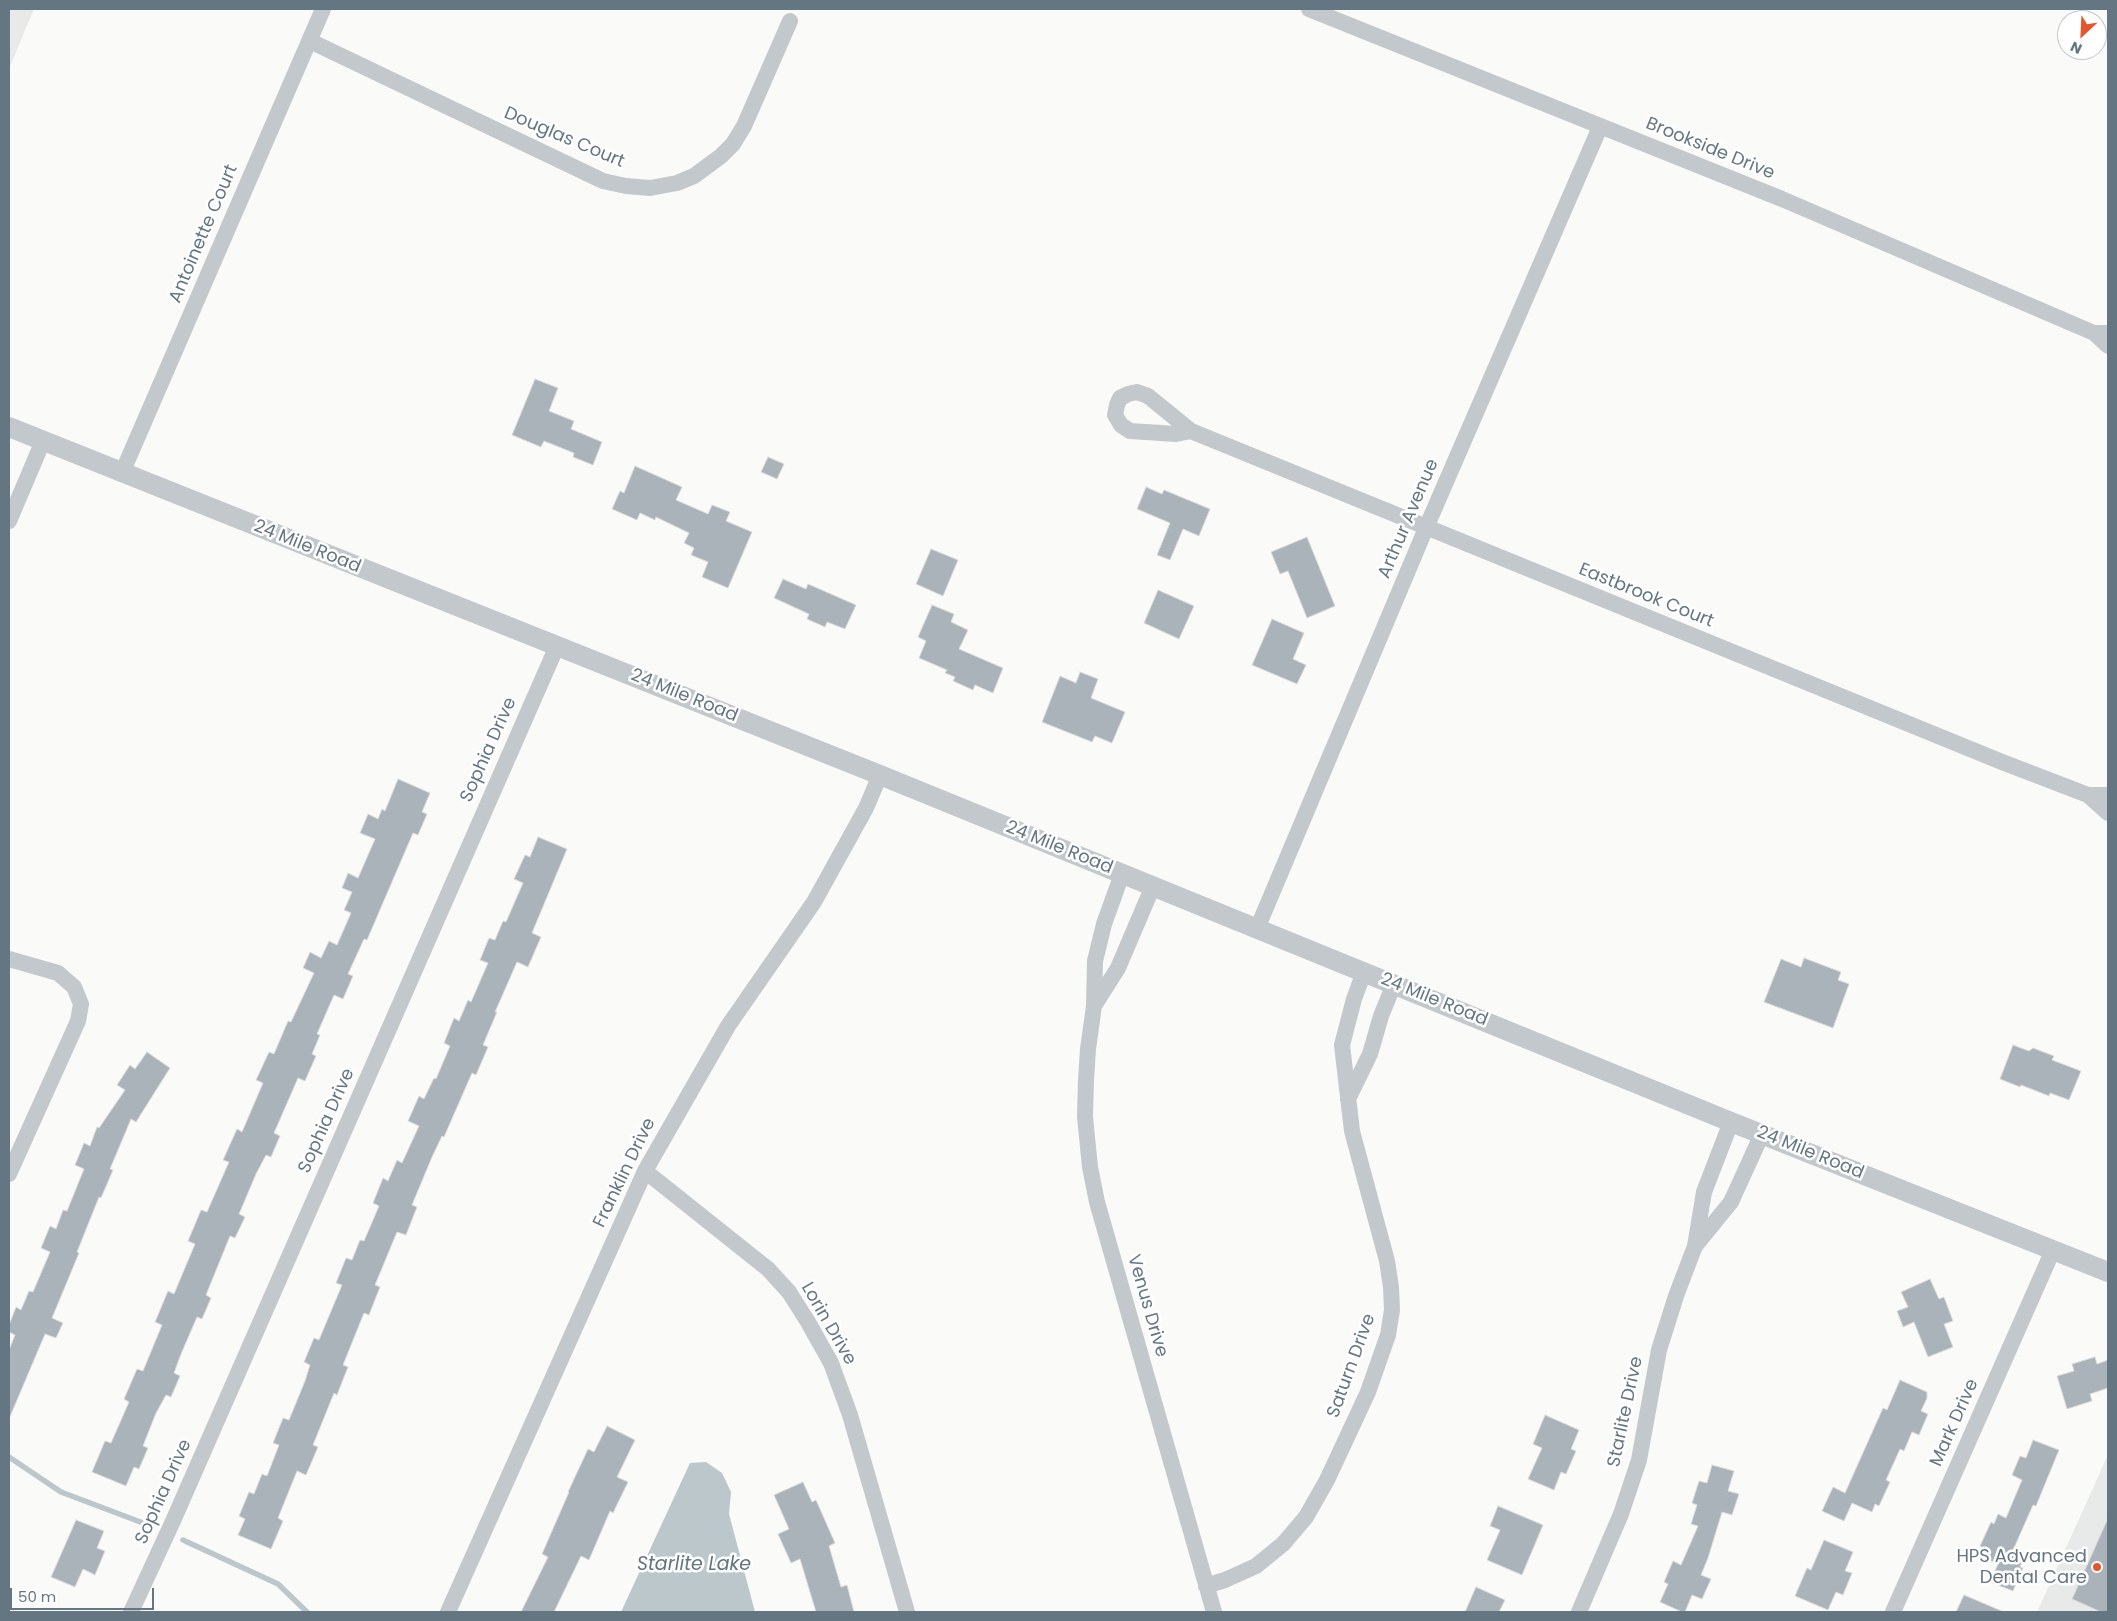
<!DOCTYPE html>
<html>
<head>
<meta charset="utf-8">
<style>
  body { margin:0 }
  #map { position:relative; width:2117px; height:1621px; overflow:hidden; background:#fafaf8; font-family:Poppins,sans-serif }
  canvas { display:block }
  .frame { position:absolute; inset:0; border:10px solid #657683; pointer-events:none }
  .north { position:absolute; left:2057px; top:10px; width:50px; height:50px; box-sizing:border-box; background:#fff; border:1px solid #c1c8cd; border-radius:50%; rotate:205deg; font-size:14px; font-weight:700; line-height:20px; text-align:center; color:#657683 }
  .north::after { content:''; display:block; margin:auto; width:18px; height:22px; background:#e4572e; clip-path:polygon(50% 0,100% 100%,50% 72%,0 100%) }
  .scale { position:absolute; left:10px; top:1588px; width:144px; height:22px; box-sizing:border-box; border:2px solid #657683; border-top:0; padding-left:6px; font-size:15px; line-height:18px; white-space:nowrap; color:#657683; -webkit-text-stroke:4px #fff; paint-order:stroke }
</style>
</head>
<body>
<div id="map">
<canvas width="2117" height="1621"></canvas>
<div class="frame"></div>
<div class="north">N</div>
<div class="scale">50 m</div>
</div>
<script>
const ctx = document.querySelector('canvas').getContext('2d');
ctx.lineJoin = 'round';
function fill(path, color) {
  ctx.fillStyle = color;
  ctx.fill(path, 'evenodd');
}
function toPath(rows) {
  const path = new Path2D();
  for (const r of rows) {
    path.moveTo(r[0], r[1]);
    for (let i = 2; i < r.length; i += 2) path.lineTo(r[i], r[i + 1]);
  }
  return path;
}
function stroke(path, color, width, dash) {
  ctx.strokeStyle = color;
  ctx.lineWidth = width;
  ctx.lineCap = dash ? 'butt' : 'round';
  ctx.setLineDash(dash || []);
  ctx.stroke(path);
}
function label(font, color, halo, rows, align = 'center') {
  ctx.font = font + ' Poppins,sans-serif';
  ctx.lineWidth = 5;
  ctx.setLineDash([]);
  ctx.textBaseline = 'middle';
  ctx.strokeStyle = halo;
  ctx.fillStyle = color;
  for (const [text, x, y, turn = 0] of rows) {
    ctx.save();
    ctx.translate(x, y);
    ctx.rotate((+turn || 0) * Math.PI / 180);
    ctx.textAlign = isNaN(turn) ? turn : align;
    if (halo) ctx.strokeText(text, 0, 0);
    ctx.fillText(text, 0, 0);
    ctx.restore();
  }
}
fill(toPath([
  [9,9,34,9,9,69],
  [2108,1454,2108,1612,2037,1612,2093,1488]
]), '#e8e9e9');
fill(toPath([
  [706,1462,722,1473,731,1492,729,1514,755,1612,621,1612,690,1463]
]), '#bbc7cb');
stroke(toPath([
  [9,1457,61,1492,151,1526],
  [183,1540,278,1584,307,1612]
]), '#bbc7cb', 5.5);
const building = toPath([
  [535,379,558,388,549,411,574,421,571,429,602,442,593,465,573,457,574,453,544,441,541,447,512,435,535,379],
  [768,457,784,464,777,479,761,472,768,457],
  [635,466,682,487,676,500,708,514,712,505,730,512,726,521,752,532,728,588,702,577,708,562,691,555,694,548,684,543,689,533,656,517,655,520,640,513,637,520,612,509,620,491,624,493,635,466],
  [1146,487,1162,494,1164,490,1210,509,1199,536,1183,529,1170,560,1157,555,1170,523,1137,509,1146,487],
  [1307,537,1335,606,1307,618,1288,571,1280,574,1271,552,1307,537],
  [931,549,958,560,943,596,916,584,931,549],
  [783,579,806,589,808,584,856,605,845,629,827,622,825,627,807,619,809,614,774,598,783,579],
  [1158,590,1194,606,1179,639,1144,623,1158,590],
  [932,605,954,614,951,622,968,630,959,649,1003,668,993,693,975,685,973,690,953,681,955,677,945,673,947,670,919,658,926,641,918,637,932,605],
  [1272,619,1304,633,1293,659,1306,665,1297,684,1252,665,1272,619],
  [1080,672,1098,679,1091,698,1125,712,1112,743,1095,736,1092,742,1042,722,1060,676,1076,683,1080,672],
  [398,779,430,793,422,812,427,814,418,835,413,833,367,940,364,939,348,974,353,976,343,999,334,995,317,1034,320,1035,312,1054,316,1056,305,1081,298,1078,274,1133,280,1136,271,1157,266,1155,256,1174,239,1214,245,1217,235,1238,230,1236,206,1295,211,1298,202,1319,197,1317,181,1354,174,1373,180,1376,171,1397,166,1395,156,1413,143,1446,148,1448,139,1469,134,1467,126,1486,92,1472,105,1441,111,1443,129,1402,124,1399,137,1369,143,1371,162,1325,155,1322,168,1291,174,1294,195,1244,188,1241,201,1210,207,1212,229,1162,223,1160,237,1129,242,1132,263,1083,256,1080,269,1052,274,1054,288,1021,291,1022,314,973,303,968,310,952,321,958,329,941,337,945,351,913,344,910,352,892,342,888,348,873,358,878,375,839,360,833,368,814,378,819,382,809,385,811,398,779],
  [538,837,567,849,532,933,541,937,528,967,517,962,495,1012,497,1012,483,1045,488,1047,476,1075,472,1073,444,1137,442,1136,432,1157,412,1205,417,1207,406,1235,397,1232,375,1285,380,1287,369,1315,364,1313,343,1365,348,1367,337,1395,334,1393,313,1445,318,1447,306,1475,297,1471,278,1518,283,1521,271,1549,238,1535,245,1519,239,1516,249,1492,254,1494,262,1474,267,1476,279,1445,273,1443,283,1418,289,1420,305,1381,310,1365,304,1362,314,1338,319,1340,342,1285,336,1283,346,1258,352,1260,360,1240,364,1241,379,1206,373,1203,383,1178,388,1181,397,1160,402,1163,419,1126,408,1121,419,1096,424,1099,434,1078,436,1079,450,1046,444,1043,454,1018,459,1021,468,1000,471,1002,488,963,480,960,489,938,495,940,503,921,506,922,523,883,514,879,525,855,530,857,538,837],
  [1804,958,1841,972,1838,980,1849,984,1833,1028,1764,1002,1781,959,1801,967,1804,958],
  [2013,1045,2029,1051,2033,1048,2054,1056,2052,1060,2081,1071,2069,1100,2050,1093,2049,1096,2021,1085,2020,1087,2000,1079,2013,1045],
  [147,1052,170,1068,136,1122,131,1119,110,1169,113,1170,101,1198,99,1197,77,1252,79,1253,52,1318,63,1323,56,1338,45,1334,9,1419,9,1350,15,1335,9,1332,9,1325,16,1307,21,1310,29,1291,33,1292,50,1252,41,1248,50,1226,56,1229,63,1210,67,1211,84,1169,75,1165,84,1143,90,1146,97,1127,99,1128,125,1090,117,1085,130,1065,135,1069,147,1052],
  [1930,1279,1939,1299,1944,1297,1953,1321,1944,1324,1953,1347,1928,1357,1914,1322,1903,1327,1897,1311,1908,1307,1901,1292,1930,1279],
  [2095,1357,2097,1364,2108,1360,2108,1388,2090,1394,2092,1401,2067,1409,2057,1376,2074,1371,2072,1364,2095,1357],
  [1900,1380,1927,1392,1927,1398,1921,1411,1928,1414,1919,1435,1912,1432,1904,1451,1900,1449,1886,1480,1890,1482,1879,1506,1875,1504,1872,1512,1852,1503,1844,1521,1822,1511,1833,1487,1845,1493,1883,1408,1887,1410,1900,1380],
  [1545,1415,1579,1430,1571,1449,1576,1451,1566,1474,1561,1472,1554,1490,1528,1479,1542,1448,1533,1444,1545,1415],
  [607,1426,635,1440,617,1477,628,1482,613,1513,610,1511,589,1560,581,1556,554,1612,521,1612,548,1557,542,1554,569,1492,568,1492,588,1449,594,1452,607,1426],
  [2033,1440,2059,1450,2036,1506,2033,1505,2014,1548,2026,1553,2020,1567,2023,1568,2013,1591,1990,1582,1998,1564,1980,1556,1983,1548,1980,1546,1991,1522,1994,1524,1998,1514,2006,1518,2022,1480,2012,1475,2020,1456,2026,1458,2033,1440],
  [1712,1465,1734,1471,1728,1491,1739,1494,1732,1515,1722,1512,1708,1558,1701,1575,1711,1579,1702,1599,1692,1595,1685,1612,1682,1612,1660,1602,1668,1584,1664,1582,1673,1561,1681,1565,1698,1526,1691,1524,1697,1505,1692,1503,1699,1481,1707,1483,1712,1465],
  [803,1482,812,1502,816,1500,835,1543,829,1546,841,1587,847,1585,854,1612,816,1612,800,1559,791,1563,778,1534,789,1529,774,1495,803,1482],
  [1498,1506,1543,1525,1522,1575,1487,1560,1500,1530,1490,1526,1498,1506],
  [2108,1518,2108,1612,2101,1612,2072,1599,2108,1518],
  [76,1520,104,1531,97,1548,105,1551,95,1575,83,1569,75,1587,51,1577,76,1520],
  [1824,1540,1853,1552,1845,1571,1852,1573,1843,1595,1836,1592,1828,1610,1795,1596,1807,1568,1811,1570,1824,1540],
  [1476,1587,1505,1600,1499,1612,1465,1612,1476,1587],
  [1964,1595,2004,1612,1956,1612,1964,1595]
]);
fill(building, '#aab3b9');
stroke(building, '#dcdcda', 1);
stroke(toPath([
  [1309,9,1782,199,2094,333],
  [310,41,603,181,626,186,650,188,677,183,694,176,721,156,733,144,744,126,790,21],
  [2108,333,2094,333,2108,346],
  [1191,431,1176,434,1130,431,1121,425,1115,415,1117,405,1120,398,1128,394,1137,392,1148,396,1191,431,2002,762,2088,795,2108,813],
  [122,473,323,9],
  [9,521,43,441],
  [2088,795,2108,795],
  [1122,874,1104,924,1095,961,1094,1006,1088,1049,1086,1080,1085,1117,1090,1167,1097,1202,1214,1612],
  [1257,929,1426,528,1600,127],
  [9,959,58,973,74,987,81,1004,78,1021,9,1174],
  [1094,1006,1118,968,1153,886],
  [1348,1099,1370,1054,1381,1016,1394,984],
  [645,1171,768,1269,789,1292,808,1322,831,1363,850,1415,907,1612],
  [1696,1245,1731,1202,1762,1134],
  [1206,1586,1225,1580,1256,1566,1283,1544,1306,1517,1327,1480,1368,1392,1388,1335,1392,1310,1391,1287,1387,1261,1352,1131,1342,1045,1354,999,1364,972],
  [131,1612,173,1521,557,646],
  [448,1612,645,1171,728,1026,814,902,866,808,880,775],
  [1579,1612,1621,1514,1639,1460,1659,1350,1676,1296,1695,1246,1704,1192,1731,1122],
  [1893,1612,2053,1250]
]), '#c3c8cc', 16);
stroke(toPath([
  [9,427,880,775,1731,1122,2108,1272]
]), '#c3c8cc', 20);
for (const [x, y, r, color] of [
  [2097,1567,5,"#e4572e"]
]) {
  const dot = new Path2D();
  dot.arc(x, y, r, 0, 2 * Math.PI);
  ctx.fillStyle = color;
  ctx.fill(dot);
  stroke(dot, '#fff', 2);
}
label('18px', '#657683', '#fff', [
  ["Douglas Court",564,138,23],
  ["Brookside Drive",1710,149,22],
  ["Antoinette Court",204,234,-67],
  ["Arthur Avenue",1409,519,-67],
  ["24 Mile Road",307,547,22],
  ["Eastbrook Court",1646,596,22],
  ["24 Mile Road",684,696,22],
  ["Sophia Drive",489,750,-66],
  ["24 Mile Road",1059,848,22],
  ["24 Mile Road",1434,1000,22],
  ["Sophia Drive",327,1121,-66],
  ["24 Mile Road",1810,1153,22],
  ["Franklin Drive",625,1173,-64],
  ["Venus Drive",1147,1306,74],
  ["Lorin Drive",828,1324,60],
  ["Saturn Drive",1352,1366,-70],
  ["Starlite Drive",1626,1412,-78],
  ["Mark Drive",1955,1423,-66],
  ["Sophia Drive",164,1492,-66]
]);
label('18px', '#657683', '#fff', [
  ["HPS Advanced",2087,1557],
  ["Dental Care",2087,1578]
], 'right');
label('italic 19px', '#60757c', '#fff', [
  ["Starlite Lake",694,1565]
]);
</script>
</body>
</html>
